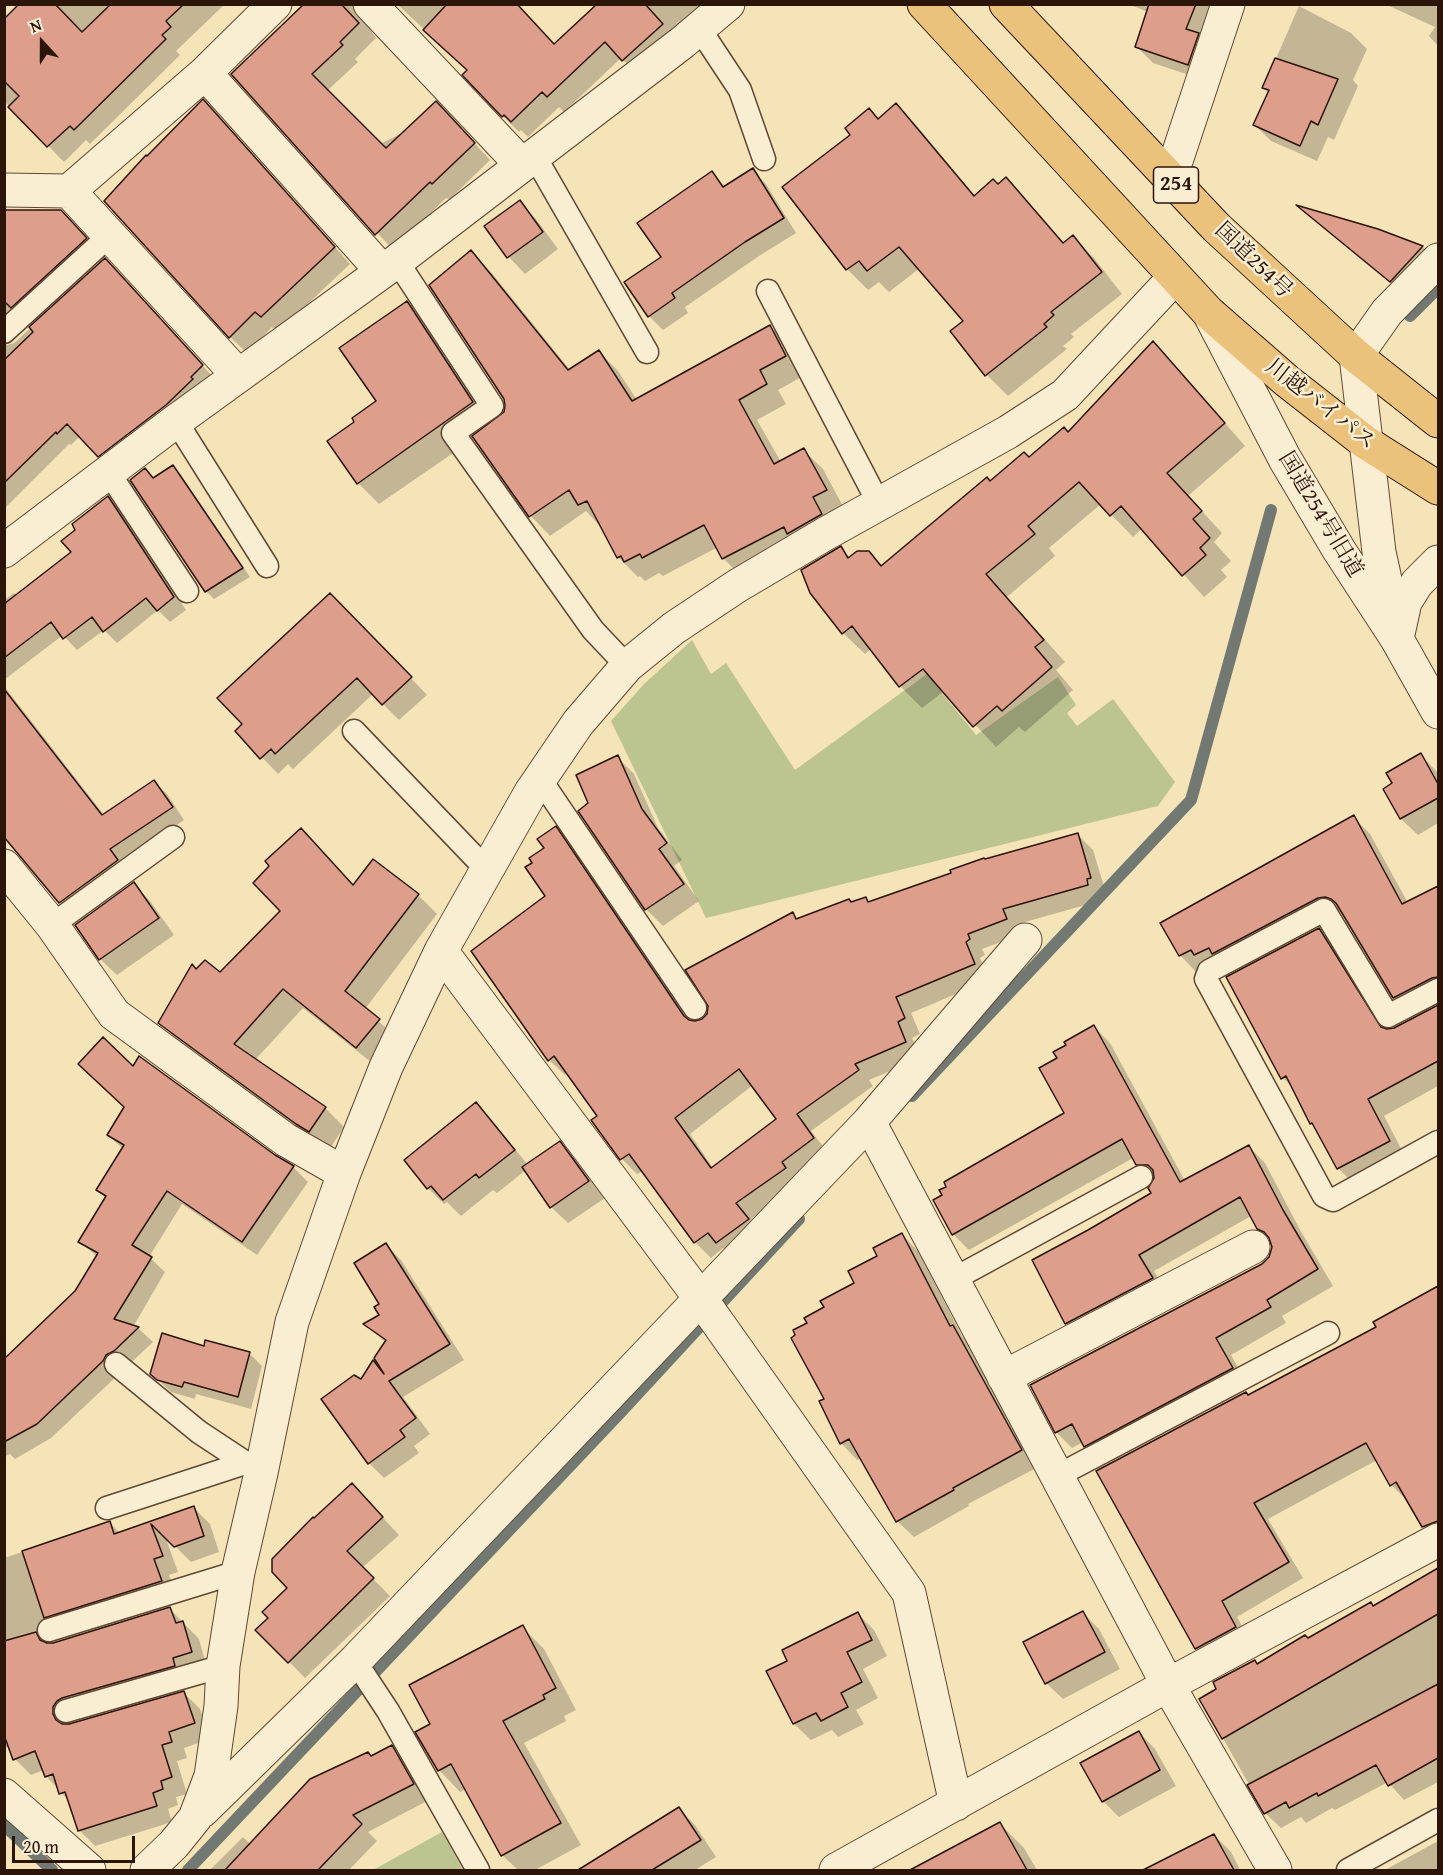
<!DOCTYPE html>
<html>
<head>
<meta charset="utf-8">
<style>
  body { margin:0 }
  #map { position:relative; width:1443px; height:1875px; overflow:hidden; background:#f6e4b9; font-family:"Gentium Book Plus",serif }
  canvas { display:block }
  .frame { position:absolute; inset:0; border:6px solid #2b1408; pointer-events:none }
  .north { position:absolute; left:12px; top:12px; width:60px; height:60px; -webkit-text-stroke:4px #f9edd2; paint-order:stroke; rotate:339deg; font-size:16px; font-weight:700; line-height:24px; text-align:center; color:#2b1408 }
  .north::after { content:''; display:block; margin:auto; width:21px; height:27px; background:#2b1408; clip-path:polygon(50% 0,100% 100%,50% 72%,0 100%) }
  .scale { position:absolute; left:12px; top:1836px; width:123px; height:27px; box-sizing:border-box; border:3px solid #2b1408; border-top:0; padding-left:8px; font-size:18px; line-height:21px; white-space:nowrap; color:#2b1408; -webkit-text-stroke:4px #f9edd2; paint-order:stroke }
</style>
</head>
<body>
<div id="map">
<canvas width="1443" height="1875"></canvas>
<div class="frame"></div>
<div class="north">N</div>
<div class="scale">20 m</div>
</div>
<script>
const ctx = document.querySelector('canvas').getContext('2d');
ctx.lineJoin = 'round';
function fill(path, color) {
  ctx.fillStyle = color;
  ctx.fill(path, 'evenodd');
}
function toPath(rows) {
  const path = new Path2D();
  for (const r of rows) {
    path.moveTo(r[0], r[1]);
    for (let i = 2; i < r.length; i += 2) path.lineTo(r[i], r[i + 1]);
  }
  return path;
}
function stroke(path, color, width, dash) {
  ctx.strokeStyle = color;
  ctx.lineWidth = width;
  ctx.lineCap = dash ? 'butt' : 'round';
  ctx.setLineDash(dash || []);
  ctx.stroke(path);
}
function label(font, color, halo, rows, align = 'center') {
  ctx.font = font + ' "Gentium Book Plus","Noto Serif JP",serif';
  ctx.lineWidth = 5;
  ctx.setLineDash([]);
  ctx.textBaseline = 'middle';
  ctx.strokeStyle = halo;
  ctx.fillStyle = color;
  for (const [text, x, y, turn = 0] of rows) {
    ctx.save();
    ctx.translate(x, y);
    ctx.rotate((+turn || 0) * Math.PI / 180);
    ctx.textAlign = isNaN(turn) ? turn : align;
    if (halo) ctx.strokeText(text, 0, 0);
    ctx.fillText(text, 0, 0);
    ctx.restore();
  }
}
fill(toPath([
  [692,640,711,674,726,663,795,770,927,674,976,735,1058,677,1076,705,1067,713,1077,726,1113,699,1175,782,1158,806,706,918,611,721,644,684],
  [442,1832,463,1870,373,1870]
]), '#bcc490');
fill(toPath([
  [21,4,225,4,176,51,180,55,90,144,86,140,64,162,4,101,4,21],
  [306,4,376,4,368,15,367,25,376,38,355,59,358,62,327,91,380,144,406,131,452,119,490,160,450,199,446,198,393,250,233,74],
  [397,4,507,4,555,45,599,4,718,4,639,76,621,58,564,112,559,107,528,137,521,130,519,132,503,116,469,71],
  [1128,4,1220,4,1204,80,1153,63,1137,47,1148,12],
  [1385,4,1438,4,1438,46,1429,36,1435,27],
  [1299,6,1351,33,1367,49,1353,80,1358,86,1334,140,1328,137,1317,161,1271,141,1255,125,1269,93,1263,88],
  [896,105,917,126,975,196,998,186,1006,179,1064,244,1073,237,1094,258,1122,294,1071,334,1074,337,1063,346,1067,349,1008,396,987,375,965,321,920,268,889,292,879,282,868,290,847,269,852,135,869,110,879,120],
  [220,118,350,264,278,332,272,327,247,353,230,337],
  [752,170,766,184,796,233,759,256,685,307,688,313,663,330,649,316,712,173,725,187],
  [519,202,536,219,558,249,525,274,509,257,486,227],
  [1301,208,1365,226,1424,248,1438,262,1405,295],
  [4,211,73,224,98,251,4,339],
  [471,252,491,272,570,370,599,352,618,371,637,400,770,326,790,346,805,375,778,390,786,404,757,420,781,462,803,450,823,469,845,510,743,578,723,558,718,547,663,576,659,573,645,581,640,576,638,577,619,558,601,523,598,524,586,511,550,536,531,516,475,438,379,504,358,483,356,422,378,401,407,303,428,324,493,423,506,412,507,404,431,285],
  [105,260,214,378,111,468,80,436,71,445,69,444,4,509,4,346,14,343],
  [1153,344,1174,365,1245,446,1188,496,1222,533,1214,542,1231,561,1221,570,1227,577,1204,597,1142,528,1133,537,1101,504,1049,548,1055,556,1007,597,1065,662,1056,670,1073,690,1025,732,1019,727,996,747,944,691,922,708,900,686,871,649,865,654,843,633,841,548,850,558,869,552,883,566,990,482,1068,434],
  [173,467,181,475,250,577,214,599,206,591,132,480,154,480],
  [108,498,120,510,186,610,170,622,158,610,117,643,104,630,77,650,63,635,4,680,4,600,14,593,17,596,73,553,77,530],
  [347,611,427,695,399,720,373,694,293,769,288,764,278,774,237,731],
  [4,686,104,815,154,782,167,794,184,820,121,863,72,915,4,837],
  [1421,755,1438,773,1438,823,1418,835,1401,819,1385,789,1394,784],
  [617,757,634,774,658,828,682,860,674,866,699,901,663,926,646,909,580,811,590,804],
  [1353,817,1370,834,1408,903,1438,887,1438,999,1411,1014,1394,997,1343,913,1341,912,1196,972,1180,955],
  [555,828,571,844,692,1022,703,1021,793,914,798,920,865,898,869,903,1078,835,1093,850,1106,893,1101,895,1103,900,1018,924,1022,934,982,949,985,955,980,958,989,980,911,1013,920,1034,912,1038,921,1058,869,1080,873,1086,811,1131,829,1154,801,1184,751,1219,763,1236,733,1258,723,1248,711,1258,695,1242,643,1171,637,1174,622,1159,600,1116,568,1073,565,1075,549,1060,547,896,534,863,546,848],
  [753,1085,778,1120,713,1168,690,1134],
  [373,861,418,895,437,914,365,1009,398,1039,376,1066,303,1008,255,1060,325,1108,344,1127,329,1150,179,1042,160,1023,197,970,220,974,354,886],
  [133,884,150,901,174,935,117,975,100,959,77,925],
  [1319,930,1335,946,1385,1029,1395,1029,1438,1007,1438,1086,1384,1116,1406,1158,1354,1184,1338,1168,1317,1129,1311,1123,1295,1090,1283,1078],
  [1094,1027,1110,1043,1185,1181,1249,1147,1265,1163,1299,1228,1333,1286,1282,1316,1286,1323,1231,1355,1247,1384,1101,1462,1083,1442,1072,1448,1056,1432,1263,1265,1270,1258,1273,1248,1272,1242,1258,1228,1251,1216,1154,1271,1168,1294,1082,1339,1066,1323,1088,1232,1153,1194,1154,1181,1137,1164,1133,1158,969,1250,953,1234,935,1201,1066,1114,1059,1059],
  [134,1069,294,1168,308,1182,257,1255,182,1204,149,1257,165,1272,133,1327,138,1328,153,1342,51,1438,15,1459,10,1454,4,1457,4,1363,77,1292,97,1257,80,1241,106,1198,98,1190,123,1149,108,1135,125,1108],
  [475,1104,492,1121,528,1165,560,1143,576,1160,605,1198,568,1223,551,1207,526,1170,497,1193,493,1190,461,1216,447,1202,444,1204,428,1188],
  [901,1234,918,1251,962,1336,969,1343,1038,1467,968,1504,969,1506,914,1537,897,1521,861,1458,857,1460,841,1443,826,1399,809,1323,856,1284],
  [386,1245,401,1260,464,1360,403,1397,430,1434,414,1446,419,1453,384,1478,369,1463,361,1381,374,1362,382,1370,386,1343,366,1325,381,1315],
  [1438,1288,1438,1541,1424,1526,1407,1500,1391,1485,1377,1460,1268,1519,1303,1578,1237,1617,1251,1643,1211,1664,1196,1649,1249,1396,1378,1328,1375,1323],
  [205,1348,249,1353,262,1366,251,1409,196,1394,195,1399,171,1392,152,1374],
  [368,1502,399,1535,362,1568,390,1596,305,1678,258,1630],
  [194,1508,210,1524,219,1552,191,1562,165,1536,178,1572,169,1575,177,1597,55,1637,51,1645,170,1609,199,1639,207,1668,72,1718,68,1726,184,1693,200,1709,210,1739,184,1748,187,1758,177,1761,187,1794,176,1797,178,1805,168,1809,172,1822,95,1846,79,1830,70,1802,46,1776,44,1770,31,1775,15,1759,10,1746,4,1748,4,1558,110,1523,120,1533],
  [1438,1570,1438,1782,1404,1800,1388,1782,1335,1810,1332,1808,1306,1823,1301,1817,1281,1828,1265,1813,1201,1699,1258,1665,1374,1607],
  [1083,1613,1099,1629,1120,1669,1063,1699,1046,1683],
  [858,1614,874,1630,887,1656,863,1669,878,1698,856,1710,864,1724,838,1737,832,1730,811,1740,794,1724,768,1671,789,1661],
  [522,1627,544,1649,576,1710,564,1716,566,1721,524,1743,581,1845,535,1870,518,1870,502,1855,466,1789,460,1792,439,1770,432,1724],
  [1139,1732,1155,1749,1176,1786,1119,1817,1103,1801],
  [391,1747,408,1763,429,1800,368,1832,377,1841,349,1870,210,1870,243,1837,251,1845,371,1758],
  [679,1809,695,1825,716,1857,695,1870,623,1870,611,1852],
  [1000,1824,1024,1848,1037,1870,917,1870,916,1868],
  [1214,1835,1231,1852,1240,1870,1178,1870,1171,1858],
  [1438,1841,1438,1870,1385,1870]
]), '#0003');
stroke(toPath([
  [1410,316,1438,288],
  [912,1096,1191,800,1271,510],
  [4,1825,52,1870],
  [188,1870,621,1412,799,1219]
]), '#717972', 12);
const building = toPath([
  [19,4,55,4,82,32,111,4,184,4,166,21,171,27,162,35,166,39,74,130,70,126,47,147,8,107,19,96,4,81,4,19,19,4],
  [304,4,341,4,359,23,340,42,343,45,312,74,386,148,436,101,475,143,432,184,430,182,375,235,231,74,304,4],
  [447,4,517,4,554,44,597,4,645,4,663,24,622,61,605,42,547,97,542,92,511,122,504,115,502,117,462,75,467,70,423,30,447,4],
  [1149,4,1196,4,1186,29,1199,33,1188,65,1135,47,1149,4],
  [1275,58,1338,79,1318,125,1311,121,1300,146,1253,125,1269,90,1262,88,1275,58],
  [203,99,335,247,261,317,255,312,229,338,104,201,146,155,147,156,203,99],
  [896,103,974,196,993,179,998,184,1006,177,1063,243,1073,235,1102,272,1051,312,1054,315,1044,324,1047,327,985,376,950,331,963,321,899,247,867,271,859,261,846,270,782,187,850,135,845,128,869,108,878,119,896,103],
  [753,168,784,218,745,242,672,293,675,298,648,317,624,282,661,257,637,223,712,171,723,187,753,168],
  [520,200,543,232,507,258,484,226,520,200],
  [1296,205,1378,229,1423,246,1390,282,1296,205],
  [4,210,61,210,87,238,11,308,4,301,4,210],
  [471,250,568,370,599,350,632,401,770,325,786,356,760,370,767,384,739,400,774,464,804,448,827,490,813,497,822,514,787,534,784,527,722,559,704,525,642,558,640,554,624,562,621,556,617,558,587,501,578,505,569,490,529,517,472,436,504,412,505,406,504,399,429,285,471,250],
  [105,258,203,365,191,377,193,379,166,405,98,457,67,424,57,434,56,432,4,483,4,360,33,332,29,327,105,258],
  [407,301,473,402,357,484,327,441,354,422,352,418,376,401,339,348,407,301],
  [1153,341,1225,423,1167,473,1202,511,1193,519,1210,538,1200,548,1206,555,1182,576,1121,506,1110,516,1079,482,1028,526,1035,534,986,574,1044,640,1035,647,1052,667,1002,711,997,706,973,727,923,669,899,687,852,626,842,634,810,593,801,570,841,546,848,558,857,551,869,551,881,566,987,477,990,481,1024,452,1029,457,1064,427,1068,432,1153,341],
  [173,465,243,568,205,592,130,480,145,468,153,478,173,465],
  [108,496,174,597,157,611,146,598,103,632,92,617,63,639,51,622,4,658,4,604,71,552,61,541,75,530,72,524,108,496],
  [330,593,412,677,382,705,357,678,275,754,271,749,260,759,235,731,242,724,217,698,330,593],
  [4,689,102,815,154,780,173,807,110,849,118,860,59,903,4,837,4,689],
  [1421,753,1438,784,1438,798,1400,819,1383,789,1392,783,1386,773,1421,753],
  [618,755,642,809,667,843,659,849,684,884,645,910,578,811,588,803,576,775,618,755],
  [1354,815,1402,904,1438,886,1438,977,1432,978,1393,998,1336,903,1331,899,1325,897,1318,898,1212,954,1209,948,1194,955,1191,950,1179,956,1160,923,1354,815],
  [556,826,684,1016,689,1020,695,1021,702,1019,707,1014,708,1006,685,970,793,912,796,919,849,899,851,902,866,897,868,902,951,873,950,870,984,858,985,859,1078,833,1091,878,1087,879,1088,885,1003,909,1007,919,968,934,970,939,966,942,975,964,896,997,905,1018,898,1022,906,1042,855,1064,859,1070,797,1114,814,1138,782,1162,786,1168,736,1203,749,1219,716,1243,708,1233,694,1243,629,1154,620,1160,591,1120,597,1116,554,1056,548,1061,471,951,545,896,525,867,532,863,529,858,544,848,537,839,556,826],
  [739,1069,776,1119,711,1168,675,1118,739,1069],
  [301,828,353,885,373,859,419,894,345,991,380,1019,356,1048,283,989,234,1044,326,1107,309,1132,296,1124,158,1023,192,964,196,969,205,960,220,972,280,911,253,883,269,866,265,861,301,828],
  [134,882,159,918,99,960,75,925,134,882],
  [1319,928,1381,1027,1387,1029,1394,1028,1438,1005,1438,1061,1368,1099,1390,1141,1337,1169,1312,1123,1310,1124,1286,1076,1281,1079,1226,977,1319,928],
  [1094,1025,1180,1182,1249,1145,1283,1210,1318,1269,1267,1300,1271,1307,1216,1338,1233,1368,1084,1447,1072,1424,1055,1433,1030,1385,1262,1264,1269,1257,1272,1247,1269,1238,1264,1232,1257,1229,1240,1197,1139,1255,1153,1278,1065,1324,1032,1260,1088,1230,1151,1193,1148,1188,1154,1178,1153,1170,1148,1165,1136,1165,1122,1139,952,1235,933,1200,942,1195,939,1190,946,1187,944,1182,1064,1113,1039,1068,1057,1058,1053,1052,1066,1045,1064,1042,1094,1025],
  [103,1037,133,1066,139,1056,275,1155,294,1166,242,1242,167,1191,132,1245,152,1257,114,1319,139,1327,114,1351,106,1355,103,1361,37,1424,4,1442,4,1359,75,1291,98,1253,78,1242,106,1196,96,1190,124,1145,107,1135,124,1107,78,1064,103,1037],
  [476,1102,515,1150,479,1178,476,1174,443,1200,431,1186,427,1189,404,1160,476,1102],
  [560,1141,589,1181,550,1208,522,1167,560,1141],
  [902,1233,950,1326,953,1325,1022,1450,953,1488,954,1490,896,1522,849,1439,840,1444,819,1401,824,1399,791,1338,795,1335,793,1330,807,1323,804,1318,824,1307,820,1301,854,1283,848,1271,877,1256,873,1248,902,1233],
  [386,1243,450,1344,389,1381,416,1418,400,1430,405,1437,368,1464,321,1399,354,1375,361,1379,373,1360,384,1374,374,1358,386,1340,363,1324,379,1315,374,1307,379,1304,354,1263,386,1243],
  [1438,1286,1438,1521,1422,1527,1396,1482,1390,1486,1366,1443,1254,1503,1289,1562,1222,1601,1236,1627,1195,1649,1096,1471,1246,1392,1248,1395,1376,1327,1373,1322,1438,1286],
  [162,1333,204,1346,205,1340,250,1352,238,1397,184,1382,182,1387,157,1380,150,1374,162,1333],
  [352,1483,383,1517,347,1551,374,1578,288,1663,255,1630,268,1618,262,1612,287,1588,272,1572,272,1559,313,1517,314,1518,352,1483],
  [194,1506,204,1536,174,1547,151,1524,163,1556,154,1559,162,1581,44,1618,22,1551,110,1521,114,1534,194,1506],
  [1438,1568,1438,1614,1222,1739,1199,1699,1216,1689,1213,1682,1255,1660,1257,1664,1305,1635,1308,1638,1371,1602,1373,1606,1438,1568],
  [170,1607,176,1623,183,1621,192,1652,173,1658,175,1666,62,1698,57,1701,53,1707,53,1714,56,1720,62,1724,69,1724,184,1691,195,1723,169,1732,172,1742,162,1745,172,1777,161,1781,163,1789,153,1793,157,1806,78,1831,65,1792,59,1794,53,1774,45,1777,35,1751,13,1760,4,1735,4,1641,36,1632,40,1640,47,1643,53,1643,170,1607],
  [1083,1611,1105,1652,1045,1684,1023,1642,1083,1611],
  [858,1612,872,1640,847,1652,862,1682,841,1693,848,1707,821,1721,816,1713,793,1724,766,1671,787,1661,782,1650,858,1612],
  [523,1625,556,1688,543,1695,545,1699,503,1721,561,1823,501,1856,451,1764,438,1771,415,1732,430,1724,409,1685,523,1625],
  [1438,1684,1438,1758,1388,1786,1376,1765,1318,1796,1317,1793,1289,1808,1286,1802,1264,1814,1247,1785,1438,1684],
  [1139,1731,1160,1770,1102,1802,1080,1763,1139,1731],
  [392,1745,414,1784,353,1815,362,1824,318,1870,225,1870,310,1779,368,1752,371,1756,392,1745],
  [679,1807,701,1840,652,1870,578,1870,679,1807],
  [1000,1822,1027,1870,910,1870,1000,1822],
  [1214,1834,1234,1870,1143,1870,1214,1834]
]);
fill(building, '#dd9e8b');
stroke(building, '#2b1408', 1.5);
const service = toPath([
  [699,28,740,90,764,159],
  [534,155,647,352],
  [397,261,492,406,453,433,593,630,627,666],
  [768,291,879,504],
  [4,332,110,235],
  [176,421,267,566],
  [109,473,187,591],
  [354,731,487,870],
  [540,779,695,1008],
  [52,925,173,837],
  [1438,990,1388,1016,1324,910,1209,971,1206,979,1324,1196,1333,1200,1438,1142],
  [952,1280,1141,1177],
  [116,1364,199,1432,261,1473],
  [1057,1476,1328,1333],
  [107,1508,245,1463],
  [49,1630,238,1572],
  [355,1661,388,1711,478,1870],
  [66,1711,223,1666],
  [1348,1870,1438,1820]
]);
const minor = toPath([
  [370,4,522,165],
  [205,73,382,271],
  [1170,179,1228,4],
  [4,190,69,191,205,73,275,4],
  [69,191,238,375],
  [1356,356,1387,312,1438,260],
  [4,551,176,421,397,261,683,42,728,4],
  [4,866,52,925,114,1014,286,1140,344,1173],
  [441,951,701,1299,909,1593,956,1804],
  [869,1122,1168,1685,1275,1870],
  [1004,1377,1253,1247],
  [4,1795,89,1870],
  [202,1811,355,1661,869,1122,1025,940],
  [147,1870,174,1844,195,1818,211,1776,221,1706,223,1666,238,1572,261,1473,292,1322,344,1173,386,1067,441,951,531,792,578,723,627,666,674,628,737,586,825,534,1008,432,1065,395,1175,277],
  [836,1870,1168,1685,1438,1540]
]);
const tertiary = toPath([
  [1210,315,1285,459,1339,550,1397,639,1438,712],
  [1356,356,1379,552,1394,621],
  [1398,634,1405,602,1417,583,1438,562]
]);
const trunk = toPath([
  [924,4,1209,313,1287,381,1365,442,1438,488],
  [1006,4,1216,227,1356,356,1438,421]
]);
stroke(service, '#5e4834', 25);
stroke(minor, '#5e4834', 35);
stroke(tertiary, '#5e4834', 35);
stroke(trunk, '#2b1408', 35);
stroke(service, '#f9edd2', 22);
stroke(minor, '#f9edd2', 33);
stroke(tertiary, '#f9edd2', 33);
stroke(trunk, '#ebc27c', 33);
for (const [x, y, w] of [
  [1176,185,45]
]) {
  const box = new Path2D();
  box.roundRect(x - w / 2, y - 18, w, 36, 4.5);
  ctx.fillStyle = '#f9edd2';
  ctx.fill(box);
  stroke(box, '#2b1408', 1.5);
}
label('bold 21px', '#2b1408', null, [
  ["254",1176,185]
]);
label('22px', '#2b1408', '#f9edd2', [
  ["国道254号",1253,261,44],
  ["川越バイパス",1320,405,38],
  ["国道254号旧道",1320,515,59]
]);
</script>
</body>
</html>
